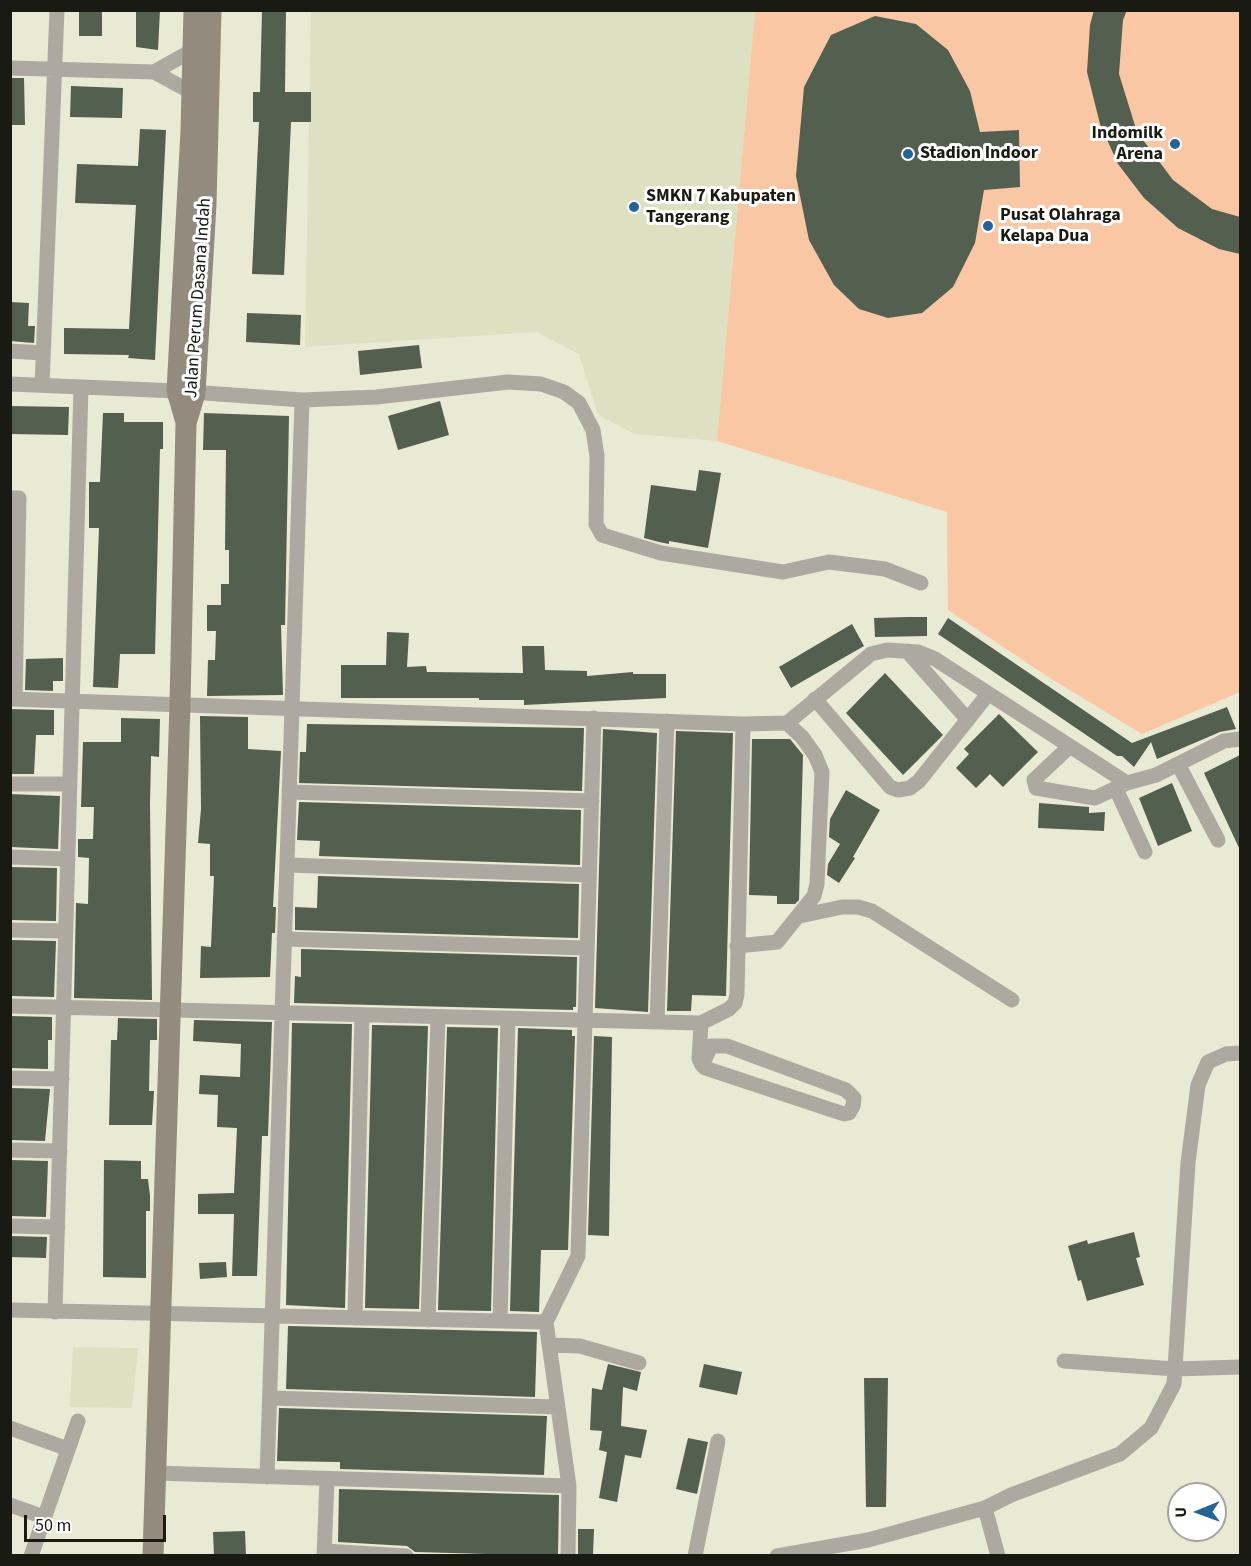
<!DOCTYPE html>
<html>
<head>
<meta charset="utf-8">
<style>
  body { margin:0 }
  #map { position:relative; width:1251px; height:1566px; overflow:hidden; background:#e8ead3; font-family:"Source Sans 3",sans-serif }
  canvas { display:block }
  .frame { position:absolute; inset:0; border:12px solid #191a12; pointer-events:none }
  .north { position:absolute; left:1167px; top:1482px; width:60px; height:60px; box-sizing:border-box; background:#fff; border:2px solid #a3a3a0; border-radius:50%; rotate:269deg; font-size:16px; font-weight:700; line-height:24px; text-align:center; color:#191a12 }
  .north::after { content:''; display:block; margin:auto; width:21px; height:27px; background:#226499; clip-path:polygon(50% 0,100% 100%,50% 72%,0 100%) }
  .scale { position:absolute; left:24px; top:1515px; width:142px; height:27px; box-sizing:border-box; border:3px solid #191a12; border-top:0; padding-left:8px; font-size:18px; line-height:21px; white-space:nowrap; color:#191a12; -webkit-text-stroke:4px #fff; paint-order:stroke }
</style>
</head>
<body>
<div id="map">
<canvas width="1251" height="1566"></canvas>
<div class="frame"></div>
<div class="north">U</div>
<div class="scale">50 m</div>
</div>
<script>
const ctx = document.querySelector('canvas').getContext('2d');
ctx.lineJoin = 'round';
function fill(path, color) {
  ctx.fillStyle = color;
  ctx.fill(path, 'evenodd');
}
function toPath(rows) {
  const path = new Path2D();
  for (const r of rows) {
    path.moveTo(r[0], r[1]);
    for (let i = 2; i < r.length; i += 2) path.lineTo(r[i], r[i + 1]);
  }
  return path;
}
function stroke(path, color, width, dash) {
  ctx.strokeStyle = color;
  ctx.lineWidth = width;
  ctx.lineCap = dash ? 'butt' : 'round';
  ctx.setLineDash(dash || []);
  ctx.stroke(path);
}
function label(font, color, halo, rows, align = 'center') {
  ctx.font = font + ' "Source Sans 3",sans-serif';
  ctx.lineWidth = 6;
  ctx.setLineDash([]);
  ctx.textBaseline = 'middle';
  ctx.strokeStyle = halo;
  ctx.fillStyle = color;
  for (const [text, x, y, turn = 0] of rows) {
    ctx.save();
    ctx.translate(x, y);
    ctx.rotate((+turn || 0) * Math.PI / 180);
    ctx.textAlign = isNaN(turn) ? turn : align;
    if (halo) ctx.strokeText(text, 0, 0);
    ctx.fillText(text, 0, 0);
    ctx.restore();
  }
}
fill(toPath([
  [311,11,755,11,717,441,635,434,598,415,579,354,536,332,305,347],
  [73,1347,138,1348,132,1408,70,1407]
]), '#dde0c1');
fill(toPath([
  [755,11,1240,11,1240,692,1142,734,1045,675,948,610,947,512,717,441]
]), '#f9c7a4');
fill(toPath([
  [79,10,102,10,102,36,79,36],
  [136,10,160,10,158,50,136,47],
  [262,10,286,10,285,92,311,92,311,122,291,122,284,275,252,274,259,122,253,122,253,92,260,92],
  [1094,10,1127,10,1123,20,1119,74,1137,132,1173,180,1212,209,1240,217,1240,254,1219,249,1178,228,1144,198,1118,164,1100,124,1087,72,1090,25],
  [875,16,916,24,948,50,970,91,980,132,1019,130,1020,187,984,190,975,243,953,287,922,313,888,318,859,309,834,285,809,240,796,176,804,87,831,35],
  [10,78,24,78,25,125,10,125],
  [71,86,123,88,122,118,70,117],
  [140,129,166,130,155,360,128,358,129,355,64,354,64,328,129,329,136,205,75,203,77,164,138,166],
  [10,302,29,303,28,326,35,326,34,343,10,341],
  [247,313,301,315,300,345,246,342],
  [419,345,422,368,360,375,358,351],
  [440,401,449,435,398,450,388,416],
  [10,406,69,407,68,435,10,434],
  [103,413,124,413,124,422,163,422,163,449,160,449,155,654,120,654,118,688,93,687,99,528,89,528,89,482,100,482],
  [204,413,289,416,285,625,281,625,283,695,207,696,208,660,215,660,216,631,207,631,207,605,221,605,221,584,229,584,229,550,225,550,226,450,203,450],
  [699,470,721,473,708,548,669,541,669,544,659,542,644,538,651,485,696,491],
  [907,617,927,617,927,636,875,637,874,618],
  [948,618,1132,743,1227,707,1236,729,1220,732,1157,759,1151,742,1134,767,1122,756,1117,756,938,634],
  [852,624,864,646,791,688,779,667],
  [387,632,409,633,407,667,426,666,427,672,523,673,522,646,544,646,545,670,587,671,587,676,633,672,633,674,666,674,666,698,524,705,524,700,479,700,479,698,341,698,341,665,386,665],
  [63,658,63,681,53,681,53,691,25,690,26,659],
  [885,673,943,735,903,775,846,713],
  [10,709,54,710,54,735,36,735,34,774,10,774],
  [999,714,1038,752,1003,787,990,774,976,788,956,768,969,754,964,749],
  [200,716,248,717,248,749,281,751,273,907,276,907,275,933,272,933,270,977,200,978,201,946,211,947,214,876,210,876,210,844,198,843,201,809],
  [121,718,160,719,159,757,151,756,150,804,152,1000,74,998,76,903,88,904,89,858,78,857,78,839,93,839,94,807,81,807,83,742,121,742],
  [307,724,584,728,582,791,299,783,300,752,306,752],
  [603,729,657,733,648,1012,595,1008],
  [676,731,733,733,726,996,692,995,691,1011,667,1011],
  [752,739,790,739,803,755,799,900,795,904,777,904,777,896,749,895],
  [1240,755,1240,850,1204,773],
  [1172,783,1192,831,1158,846,1139,798],
  [846,790,880,810,853,857,855,858,839,883,827,875,828,864,840,844,829,837,830,819],
  [10,794,60,796,58,849,10,847],
  [299,802,581,810,580,865,319,856,320,841,297,840],
  [1039,803,1089,807,1089,813,1105,812,1104,831,1038,828],
  [10,867,57,868,56,921,10,920],
  [318,876,579,884,578,938,295,930,295,907,317,908],
  [10,940,56,941,54,997,10,996],
  [301,949,577,957,576,1007,573,1007,573,1010,294,1003,295,976,301,977],
  [10,1016,52,1017,52,1040,48,1040,48,1069,10,1068],
  [118,1018,157,1019,157,1040,150,1040,149,1091,154,1091,152,1125,109,1125,111,1040,117,1040],
  [194,1020,272,1022,268,1136,262,1136,257,1276,232,1276,234,1214,198,1214,198,1194,234,1193,237,1128,217,1127,218,1095,199,1094,200,1075,240,1077,241,1044,193,1041],
  [292,1023,352,1024,345,1308,286,1305],
  [372,1025,428,1026,419,1309,365,1308],
  [447,1027,498,1028,491,1311,438,1310],
  [518,1028,572,1030,572,1036,575,1036,568,1250,541,1250,539,1312,510,1311],
  [594,1036,612,1037,609,1236,588,1235],
  [10,1088,50,1089,45,1141,10,1140],
  [10,1160,48,1161,46,1217,10,1216],
  [104,1160,141,1161,141,1179,148,1179,150,1196,150,1211,146,1211,146,1278,103,1277],
  [1134,1232,1140,1257,1136,1258,1144,1285,1087,1301,1081,1280,1078,1281,1068,1246,1087,1240,1088,1244],
  [10,1236,47,1237,46,1258,10,1257],
  [226,1262,227,1277,200,1279,199,1263],
  [288,1326,537,1332,535,1397,286,1389],
  [608,1364,641,1372,637,1391,623,1387,621,1426,647,1430,641,1458,625,1455,617,1502,599,1498,607,1452,599,1450,602,1431,590,1430,592,1388,602,1390],
  [704,1364,742,1372,737,1395,699,1387],
  [864,1378,888,1378,886,1507,866,1507],
  [279,1408,547,1416,544,1475,340,1469,340,1462,277,1461],
  [688,1438,708,1442,697,1494,676,1489],
  [339,1489,559,1495,558,1556,415,1552,407,1546,338,1542],
  [578,1529,594,1529,593,1555,578,1555],
  [245,1531,246,1556,214,1556,213,1532]
]), '#535f4f');
stroke(toPath([
  [10,68,154,72,191,92,200,93],
  [154,72,193,50,202,50],
  [10,351,43,353],
  [10,384,177,391,302,400,377,397,508,382,541,384,564,392,579,403,593,430,597,456,596,524,602,535,661,553,783,572,829,562,885,569,921,583],
  [42,385,57,10],
  [10,498,19,498,15,699],
  [907,651,968,720],
  [10,699,743,724,787,723,871,654,887,650,918,652,935,659,1127,783,1156,775,1224,741,1240,739],
  [815,699,890,787,898,790,910,788,919,781,988,694],
  [1069,747,1034,780,1036,788,1095,798,1127,783],
  [1178,764,1218,840],
  [10,784,70,784],
  [1116,789,1145,852],
  [289,792,592,801],
  [10,857,68,859],
  [287,865,589,875],
  [800,916,842,907,858,907,872,911,1012,1000],
  [10,930,66,931],
  [284,939,586,948],
  [737,946,777,942,814,896,817,884,822,772,815,755,802,737,787,723],
  [10,1006,701,1023,729,1009,735,1003,737,994,743,724],
  [657,1022,667,721],
  [701,1023,699,1059,702,1065,705,1068,844,1114,849,1113,853,1106,854,1098,846,1090,727,1046,711,1046,702,1065],
  [10,1078,62,1079],
  [10,1150,60,1151],
  [10,1226,58,1227],
  [10,1310,546,1322],
  [55,1312,81,387],
  [355,1318,362,1015],
  [428,1320,438,1017],
  [500,1321,508,1019],
  [549,1345,580,1346,639,1363],
  [1064,1361,1175,1369,1240,1367],
  [270,1398,557,1407],
  [10,1428,68,1449],
  [155,1473,569,1486],
  [267,1477,302,400],
  [10,1505,44,1517],
  [985,1508,1011,1495,1120,1454,1151,1428,1174,1384,1188,1163,1198,1085,1208,1062,1226,1054,1240,1053],
  [325,1551,406,1556],
  [31,1556,78,1421],
  [324,1556,327,1479],
  [568,1556,569,1486,546,1322,578,1256,594,718],
  [695,1556,718,1441],
  [777,1556,868,1540,985,1508,998,1556]
]), '#aea9a0', 15);
stroke(toPath([
  [186,422,177,391,191,131,194,10],
  [153,1556,180,704,186,423,195,393,206,204,211,10]
]), '#928b7e', 21);
for (const [x, y, r, color] of [
  [1175,144,6,"#226499"],
  [908,154,6,"#226499"],
  [634,207,6,"#226499"],
  [988,226,6,"#226499"]
]) {
  const dot = new Path2D();
  dot.arc(x, y, r, 0, 2 * Math.PI);
  ctx.fillStyle = color;
  ctx.fill(dot);
  stroke(dot, '#fff', 2);
}
label('bold 18px', '#191a12', '#fff', [
  ["Indomilk",1163,134,"right"],
  ["Arena",1163,155,"right"],
  ["Stadion Indoor",920,154],
  ["SMKN 7 Kabupaten",646,197],
  ["Tangerang",646,218],
  ["Pusat Olahraga",1000,216],
  ["Kelapa Dua",1000,237]
], 'left');
label('18px', '#191a12', '#fff', [
  ["Jalan Perum Dasana Indah",199,298,-86]
]);
</script>
</body>
</html>
